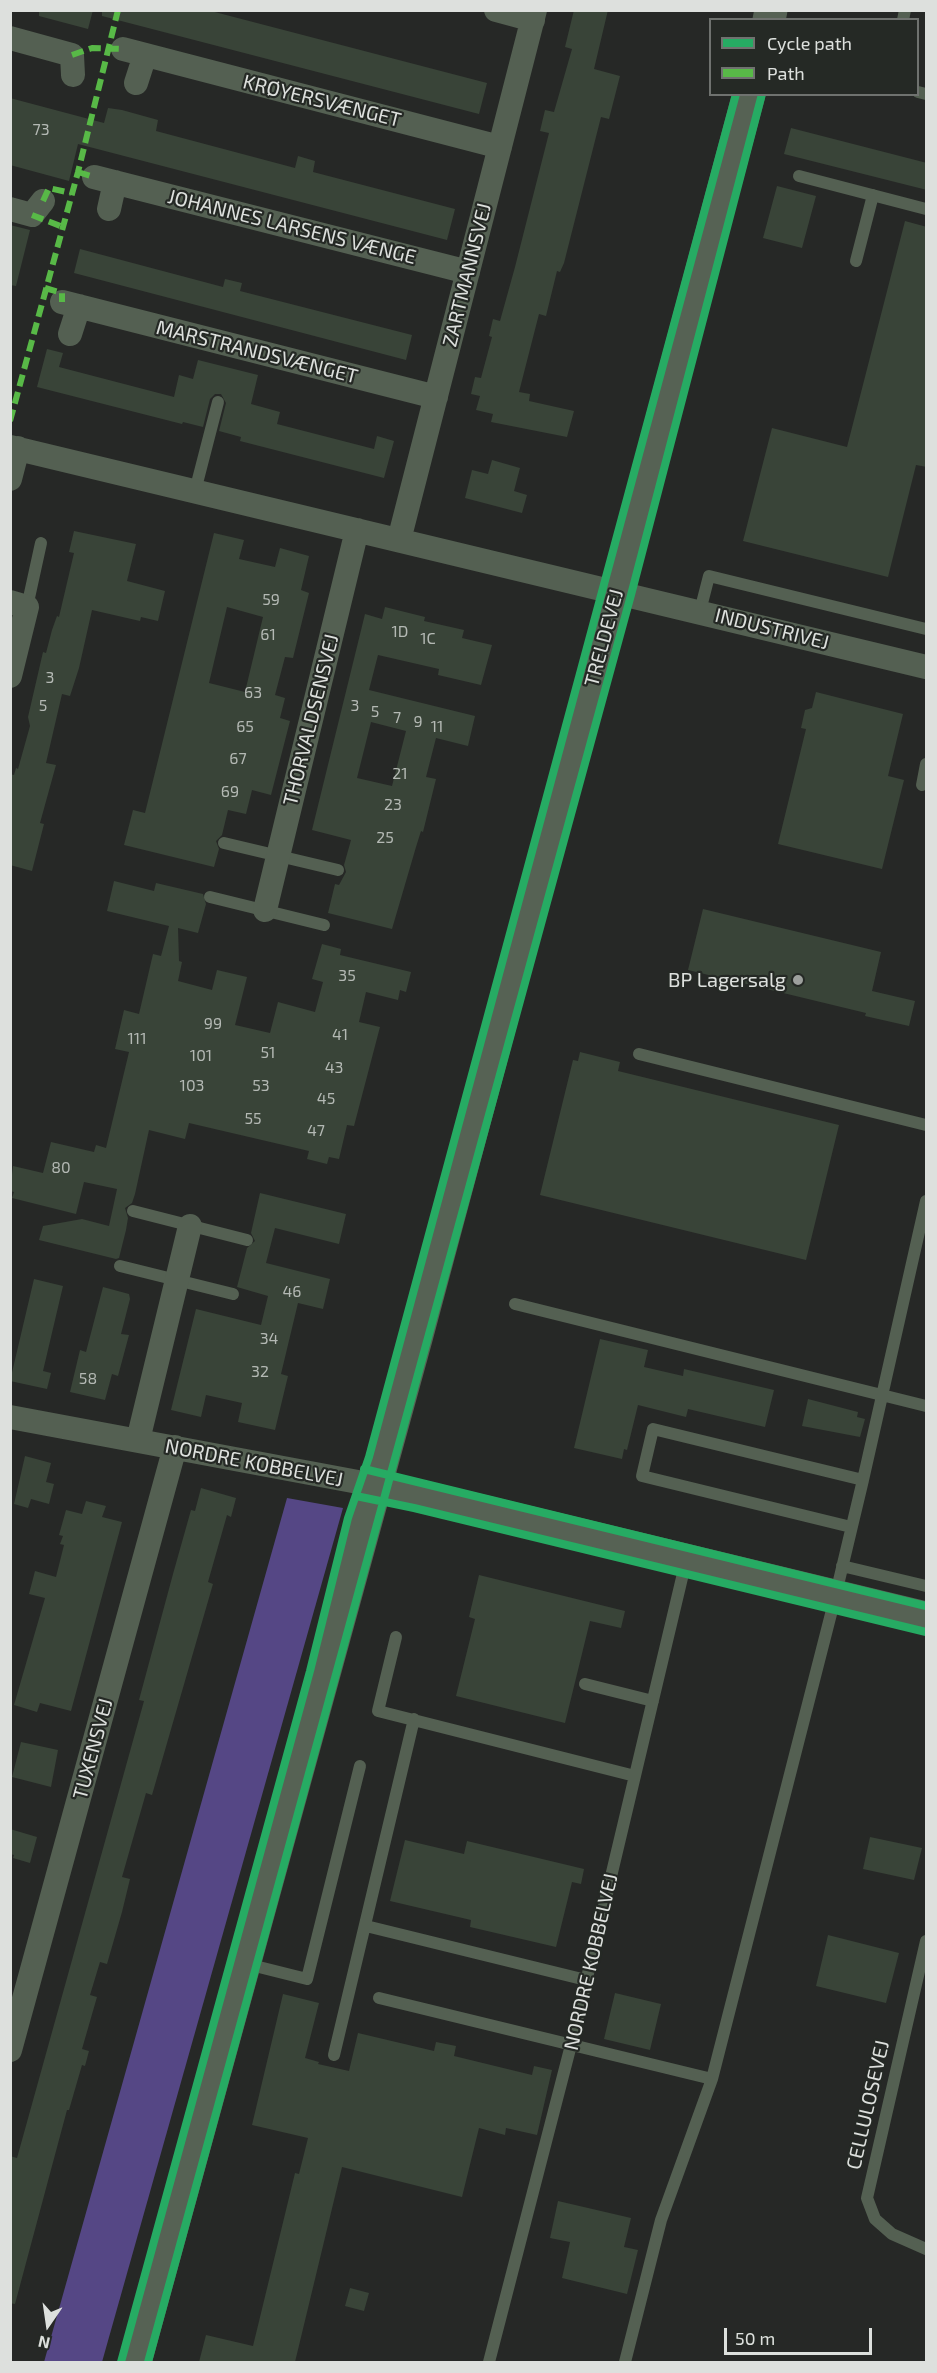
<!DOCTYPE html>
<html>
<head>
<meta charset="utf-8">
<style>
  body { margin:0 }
  #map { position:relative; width:937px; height:2373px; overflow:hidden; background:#262826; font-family:"Exo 2",sans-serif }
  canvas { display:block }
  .frame { position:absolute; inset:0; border:12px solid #dde0dd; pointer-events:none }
  .legend { position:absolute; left:709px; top:18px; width:210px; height:78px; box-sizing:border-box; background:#252925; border:2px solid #6f726f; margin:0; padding:8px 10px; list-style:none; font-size:18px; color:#dde0dd }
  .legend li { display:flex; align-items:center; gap:12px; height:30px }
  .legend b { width:30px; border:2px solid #6f726f }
  .north { position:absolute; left:18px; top:2295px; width:60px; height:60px; -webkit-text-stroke:4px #252925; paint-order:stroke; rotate:193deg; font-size:16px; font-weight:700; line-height:24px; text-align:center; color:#dde0dd }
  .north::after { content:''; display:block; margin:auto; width:21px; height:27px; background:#dde0dd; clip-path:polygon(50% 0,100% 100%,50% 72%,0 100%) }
  .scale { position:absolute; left:724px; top:2328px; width:148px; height:27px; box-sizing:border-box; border:3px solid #dde0dd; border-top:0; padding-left:8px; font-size:18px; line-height:21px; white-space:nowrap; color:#dde0dd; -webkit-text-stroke:4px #252925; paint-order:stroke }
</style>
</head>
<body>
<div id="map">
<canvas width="937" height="2373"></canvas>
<div class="frame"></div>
<ul class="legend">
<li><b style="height:8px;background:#26ab63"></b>Cycle path</li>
<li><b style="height:8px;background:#58b947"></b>Path</li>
</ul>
<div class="north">N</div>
<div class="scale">50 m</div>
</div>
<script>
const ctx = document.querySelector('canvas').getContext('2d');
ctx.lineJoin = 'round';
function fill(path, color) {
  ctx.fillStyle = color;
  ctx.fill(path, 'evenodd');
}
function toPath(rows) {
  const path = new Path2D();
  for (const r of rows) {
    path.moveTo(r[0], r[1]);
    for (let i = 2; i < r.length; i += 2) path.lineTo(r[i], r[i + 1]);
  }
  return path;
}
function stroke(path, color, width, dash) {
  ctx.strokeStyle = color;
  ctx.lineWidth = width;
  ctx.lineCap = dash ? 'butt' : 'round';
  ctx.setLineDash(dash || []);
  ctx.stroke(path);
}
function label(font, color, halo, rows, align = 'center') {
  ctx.font = font + ' "Exo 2",sans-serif';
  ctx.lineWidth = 4.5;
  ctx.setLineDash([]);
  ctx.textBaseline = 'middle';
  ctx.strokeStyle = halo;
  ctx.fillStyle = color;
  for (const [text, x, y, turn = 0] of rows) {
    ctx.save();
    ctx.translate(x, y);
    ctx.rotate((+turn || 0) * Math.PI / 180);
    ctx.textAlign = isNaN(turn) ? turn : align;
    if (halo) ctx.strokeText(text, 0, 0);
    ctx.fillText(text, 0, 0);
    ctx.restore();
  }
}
fill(toPath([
  [287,1498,343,1508,102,2362,44,2362]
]), '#554785');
fill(toPath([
  [39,10,93,10,88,29,39,16],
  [102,10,207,10,487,83,479,114,102,16],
  [574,10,608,10,594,69,620,76,609,119,601,117,564,263,560,272,557,271,546,316,539,314,519,392,530,394,529,401,574,411,567,437,491,422,493,414,476,410,480,396,471,394,475,377,481,378,492,337,489,336,493,319,500,321,515,267,549,133,540,131,545,110,554,112,572,49,565,47],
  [10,98,104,123,108,108,122,110,158,120,156,131,295,168,298,156,315,161,313,172,455,209,447,240,78,144,69,181,10,165],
  [791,128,927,163,927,190,784,154],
  [777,186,816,196,802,248,763,238],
  [905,221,927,227,927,467,916,465,888,577,743,541,772,428,847,447],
  [10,225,30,230,16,286,10,285],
  [80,249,223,287,225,279,242,283,240,291,412,335,406,360,74,273],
  [47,349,63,353,59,367,174,397,179,375,193,379,198,360,258,375,251,404,280,412,277,424,374,449,377,436,394,441,384,478,240,441,241,437,219,431,226,403,221,394,215,394,210,399,203,427,183,422,182,424,37,387],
  [492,460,520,468,514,491,527,495,522,513,465,498,472,470,488,474],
  [74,531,136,544,127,581,165,591,158,621,141,617,140,621,92,610,79,668,70,696,62,694,46,763,56,765,40,823,44,824,32,871,10,865,10,774,14,775,16,768,18,769,30,726,28,717,43,652,46,653,52,630,57,616,59,617,74,553,69,552],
  [214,533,244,540,239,559,275,567,280,548,309,556,301,590,309,593,293,658,285,657,275,695,285,698,280,718,290,721,271,795,252,790,246,814,228,810,222,835,216,841,219,849,214,867,124,845,133,810,145,813],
  [227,607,263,617,245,692,209,683],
  [385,607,425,617,424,621,464,630,462,638,492,645,481,685,438,675,439,669,378,655,369,690,475,716,468,746,436,738,426,777,436,779,423,832,421,831,416,847,392,929,328,913,335,884,339,885,346,872,344,865,351,840,312,830,365,614,382,619],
  [371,722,406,731,392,786,357,778],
  [816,692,903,714,888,776,904,780,882,869,778,844,806,729,801,728,805,710,812,708],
  [114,881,154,891,156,883,203,894,206,904,198,933,178,928,179,961,182,962,178,981,212,990,217,970,247,977,235,1025,270,1033,278,1002,315,1012,323,982,312,979,322,944,341,949,340,955,411,972,406,992,400,990,398,1000,366,992,359,1022,380,1027,354,1126,347,1125,339,1159,329,1157,327,1164,307,1159,309,1151,189,1123,185,1139,149,1130,135,1194,132,1203,125,1208,128,1218,126,1230,119,1258,116,1259,39,1240,43,1226,82,1219,109,1226,117,1189,84,1182,76,1214,12,1198,14,1192,10,1191,13,1166,43,1173,51,1142,94,1152,96,1145,106,1148,129,1052,115,1049,124,1010,139,1014,153,954,161,956,169,926,107,911],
  [703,909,881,952,872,991,915,1001,909,1026,865,1016,866,1013,688,970],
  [580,1052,620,1062,618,1071,839,1125,806,1260,540,1195,573,1060,578,1061],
  [260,1193,346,1214,339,1244,275,1228,266,1263,330,1279,323,1309,298,1303,281,1374,288,1376,275,1430,238,1422,242,1403,206,1395,201,1417,171,1410,196,1309,261,1325,268,1296,237,1287,247,1248,255,1241,251,1233],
  [34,1279,63,1286,43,1371,51,1373,47,1389,10,1381],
  [103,1287,129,1294,130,1299,121,1334,129,1335,118,1376,112,1374,105,1400,70,1392,80,1350,86,1352],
  [600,1339,648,1350,644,1367,683,1376,684,1369,774,1390,765,1427,688,1409,686,1417,638,1405,627,1450,624,1449,622,1459,574,1448],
  [808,1399,858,1412,857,1417,865,1419,860,1437,802,1426],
  [25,1456,51,1463,46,1482,54,1484,49,1504,31,1499,28,1508,14,1504],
  [201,1488,236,1498,231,1517,227,1515,208,1582,213,1584,152,1795,146,1793,122,1877,130,1879,122,1912,107,1964,100,1962,90,1995,97,1997,82,2049,89,2051,85,2066,82,2065,69,2110,67,2110,15,2304,10,2303,10,2156,17,2158,144,1701,139,1700,173,1574,191,1510,195,1511],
  [86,1501,106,1506,102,1517,122,1522,71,1711,40,1703,37,1712,14,1705,45,1598,29,1594,35,1571,56,1577,64,1545,60,1544,63,1536,59,1535,66,1510,82,1514],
  [479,1575,625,1611,621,1628,590,1621,565,1723,456,1696,475,1619,469,1617],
  [21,1742,58,1750,51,1787,12,1777],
  [10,1829,37,1837,30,1863,13,1858,14,1855,10,1854],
  [870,1837,922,1848,914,1880,863,1869],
  [405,1840,464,1854,467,1841,584,1869,581,1884,572,1882,556,1947,470,1927,471,1920,390,1901],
  [828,1935,899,1953,886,2003,816,1986],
  [615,1993,661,2004,650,2050,604,2039],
  [283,1994,319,2003,305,2058,319,2062,318,2064,349,2071,358,2033,434,2051,436,2042,456,2046,454,2056,532,2075,534,2066,552,2070,537,2135,506,2128,505,2135,479,2128,462,2197,342,2167,295,2362,199,2362,206,2335,253,2346,295,2173,299,2174,308,2138,252,2125],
  [558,2201,631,2218,624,2247,638,2250,627,2294,562,2278,570,2242,550,2238],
  [350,2288,369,2293,364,2311,345,2306]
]), '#394438');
stroke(toPath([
  [903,20,905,10],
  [918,92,926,94],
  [799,176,926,209],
  [856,261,873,195],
  [195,491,218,402],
  [27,607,41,543],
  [700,611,709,576,926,629],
  [922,785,926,764],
  [224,843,338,870],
  [210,897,324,925],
  [639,1054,926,1125],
  [133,1211,247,1240],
  [120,1266,233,1294],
  [515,1304,926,1406],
  [863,1480,926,1201],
  [842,1566,926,1586],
  [396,1637,378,1711,635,1776],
  [585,1684,653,1701],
  [366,1926,586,1980],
  [926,1941,867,2198,875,2219,892,2234,926,2249],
  [247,1964,307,1979,360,1766],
  [379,1998,712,2079],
  [334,2055,414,1719],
  [489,2362,571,2045,686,1561],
  [625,2362,661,2220,712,2079,832,1610,863,1480,653,1429,642,1476,851,1527]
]), '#546052', 12);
stroke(toPath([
  [496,10,533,20],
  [10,38,72,55,73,75],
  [123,49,500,147],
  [136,83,145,55],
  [94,177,468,272],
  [10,209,32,215,43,201],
  [109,209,115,182],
  [62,302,436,397],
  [70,334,79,306],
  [10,447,926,667],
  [10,479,18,448],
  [399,540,535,10],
  [10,602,27,607,10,676],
  [265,910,357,530],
  [10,1417,374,1485],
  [138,1440,190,1226],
  [10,2050,175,1447]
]), '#546052', 24);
stroke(toPath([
  [769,20,771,10],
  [374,1485,926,1618],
  [135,2362,416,1339,749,94]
]), '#566254', 33);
stroke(toPath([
  [72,55,92,48,123,49],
  [78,172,94,177],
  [43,201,49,188,71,193],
  [32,215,63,227],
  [45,288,62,293,62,302],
  [10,421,78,172,118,10]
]), '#58b947', 6, [12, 6]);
stroke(toPath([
  [364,1469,926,1606],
  [356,1496,414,1508,926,1632],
  [121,2362,310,1671,348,1518,369,1457,736,94],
  [148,2362,631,595,762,94]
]), '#26ab63', 8);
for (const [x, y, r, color] of [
  [798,980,6,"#9da09d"]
]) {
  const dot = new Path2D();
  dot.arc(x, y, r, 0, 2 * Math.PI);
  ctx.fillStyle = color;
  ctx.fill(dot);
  stroke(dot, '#252925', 2);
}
label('16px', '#b4b9b4', null, [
  ["73",41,130],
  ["59",271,600],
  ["1D",400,632],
  ["61",268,635],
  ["1C",428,639],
  ["3",50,678],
  ["63",253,693],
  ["5",43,706],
  ["3",355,706],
  ["5",375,712],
  ["7",397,718],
  ["9",418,722],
  ["65",245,727],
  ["11",437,727],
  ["67",238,759],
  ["21",400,774],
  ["69",230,792],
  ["23",393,805],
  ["25",385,838],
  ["35",347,976],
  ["99",213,1024],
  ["41",340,1035],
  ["111",137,1039],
  ["51",268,1053],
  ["101",201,1056],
  ["43",334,1068],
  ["103",192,1086],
  ["53",261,1086],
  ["45",326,1099],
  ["55",253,1119],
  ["47",316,1131],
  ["80",61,1168],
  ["46",292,1292],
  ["34",269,1339],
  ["32",260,1372],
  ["58",88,1379]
]);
label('20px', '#dde0dd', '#252925', [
  ["KRØYERSVÆNGET",322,101,14],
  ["JOHANNES LARSENS VÆNGE",292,227,14],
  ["ZARTMANNSVEJ",467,275,-76],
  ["MARSTRANDSVÆNGET",257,352,14],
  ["INDUSTRIVEJ",772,629,14],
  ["TRELDEVEJ",604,638,-75],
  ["THORVALDSENSVEJ",311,720,-76],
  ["NORDRE KOBBELVEJ",254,1463,11],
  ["TUXENSVEJ",93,1749,-75],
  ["NORDRE KOBBELVEJ",591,1962,-77],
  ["CELLULOSEVEJ",868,2105,-77]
]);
label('20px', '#dde0dd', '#252925', [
  ["BP Lagersalg",786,980]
], 'right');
</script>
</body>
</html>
